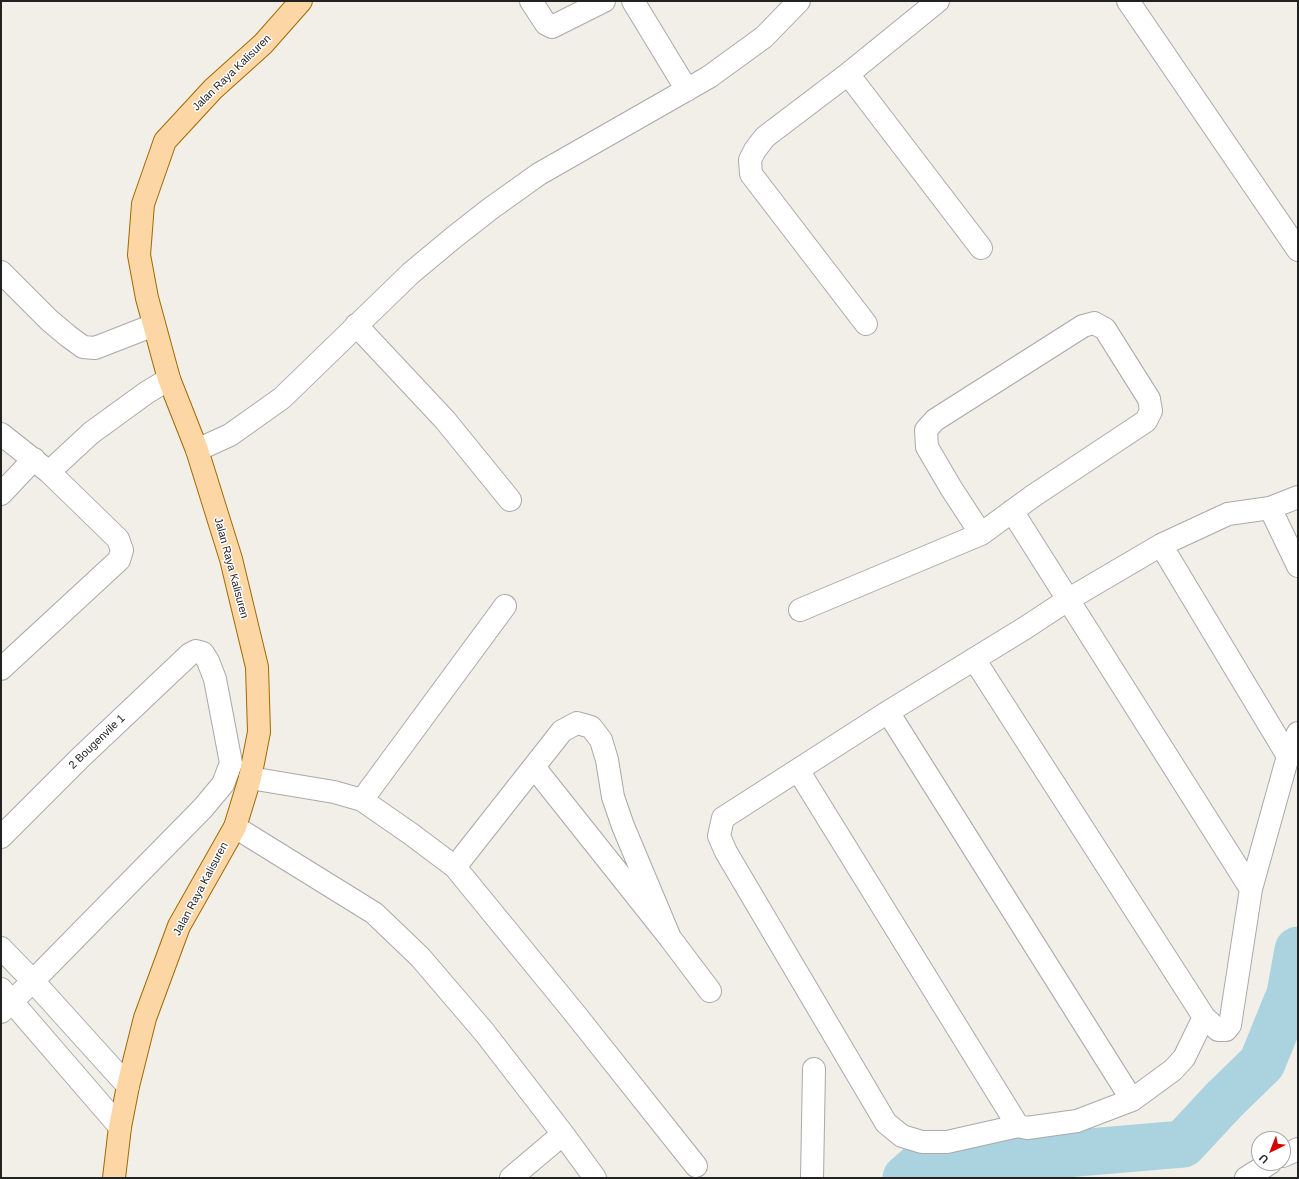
<!DOCTYPE html>
<html>
<head>
<meta charset="utf-8">
<style>
  body { margin:0 }
  #map { position:relative; width:1299px; height:1179px; overflow:hidden; background:#f2efe9; font-family:Arial,sans-serif }
  canvas { display:block }
  .frame { position:absolute; inset:0; border:2px solid #222; pointer-events:none }
  .north { position:absolute; left:1251px; top:1131px; width:40px; height:40px; box-sizing:border-box; background:#fff; border:1px solid #a7a7a7; border-radius:50%; rotate:223deg; font-size:11px; font-weight:700; line-height:16px; text-align:center; color:#222 }
  .north::after { content:''; display:block; margin:auto; width:14px; height:18px; background:#d40000; clip-path:polygon(50% 0,100% 100%,50% 72%,0 100%) }
</style>
</head>
<body>
<div id="map">
<canvas width="1299" height="1179"></canvas>
<div class="frame"></div>
<div class="north">U</div>
</div>
<script>
const ctx = document.querySelector('canvas').getContext('2d');
ctx.lineJoin = 'round';
function toPath(rows) {
  const path = new Path2D();
  for (const r of rows) {
    path.moveTo(r[0], r[1]);
    for (let i = 2; i < r.length; i += 2) path.lineTo(r[i], r[i + 1]);
  }
  return path;
}
function stroke(path, color, width, dash) {
  ctx.strokeStyle = color;
  ctx.lineWidth = width;
  ctx.lineCap = dash ? 'butt' : 'round';
  ctx.setLineDash(dash || []);
  ctx.stroke(path);
}
function label(font, color, halo, rows, align = 'center') {
  ctx.font = font + ' Arial,sans-serif';
  ctx.lineWidth = 3;
  ctx.setLineDash([]);
  ctx.textBaseline = 'middle';
  ctx.strokeStyle = halo;
  ctx.fillStyle = color;
  for (const [text, x, y, turn = 0] of rows) {
    ctx.save();
    ctx.translate(x, y);
    ctx.rotate((+turn || 0) * Math.PI / 180);
    ctx.textAlign = isNaN(turn) ? turn : align;
    if (halo) ctx.strokeText(text, 0, 0);
    ctx.fillText(text, 0, 0);
    ctx.restore();
  }
}
stroke(toPath([
  [906,1178,928,1159,1031,1157,1183,1144,1224,1100,1262,1063,1290,994,1298,950]
]), '#aad3df', 47);
const minor = toPath([
  [531,1,546,24,552,27,604,1],
  [633,1,687,90],
  [1128,1,1298,250],
  [848,74,981,248],
  [1,272,49,320,68,336,83,347,95,348,154,325],
  [866,324,751,174,750,160,755,150,765,137,848,74,938,1],
  [356,325,445,420,510,500],
  [1,434,49,472,118,539,122,550,119,560,1,669],
  [197,450,230,435,282,398,411,273,453,238,490,209,539,174,709,77,764,37,799,1],
  [49,472,91,433,146,393,169,379],
  [1,494,34,459],
  [1270,508,1298,566],
  [1012,511,1251,889],
  [1161,545,1288,756],
  [800,610,981,534,1033,496,1146,421,1151,411,1149,399,1105,329,1094,323,1083,326,935,420,926,430,927,447,951,488,981,534],
  [974,659,1204,1017,1218,1030,1226,1030,1230,1025,1251,889,1288,756,1298,733],
  [888,712,1132,1100],
  [534,767,670,938,710,991],
  [798,770,1018,1126,1027,1128,1077,1121,1132,1100,1173,1070,1184,1058,1204,1017],
  [250,778,334,792,362,800,411,834,455,867,572,1010,696,1166],
  [362,800,505,606],
  [235,827,374,913,420,957,485,1033,563,1134,595,1178],
  [1,837,80,758,190,654,196,651,203,653,208,661,215,679,231,763,223,784,203,808,33,981,1,1012],
  [455,867,562,731,577,723,591,727,601,740,607,760,613,797,623,826,670,938],
  [1,948,33,981,128,1086],
  [1,989,120,1127],
  [1018,1126,947,1142,922,1142,902,1136,886,1123,726,852,719,836,723,818,888,712,1025,628,1069,599,1161,545,1228,514,1270,508,1298,497],
  [1283,1156,1298,1149],
  [511,1178,563,1134],
  [812,1178,814,1069],
  [1246,1178,1270,1163]
]);
const major = toPath([
  [114,1178,120,1127,128,1086,145,1018,179,926,235,827,250,778,259,732,257,667,231,559,197,450,169,379,147,298,139,255,143,204,165,141,213,89,263,44,301,1]
]);
stroke(minor, '#a9a9a9', 24);
stroke(major, '#a06b00', 24);
stroke(minor, '#fff', 22);
stroke(major, '#fcd6a4', 22);
label('11px', '#222', '#fff', [
  ["Jalan Raya Kalisuren",232,73,-44],
  ["Jalan Raya Kalisuren",231,568,75],
  ["2 Bougenvile 1",97,742,-44],
  ["Jalan Raya Kalisuren",201,889,-62]
]);
</script>
</body>
</html>
